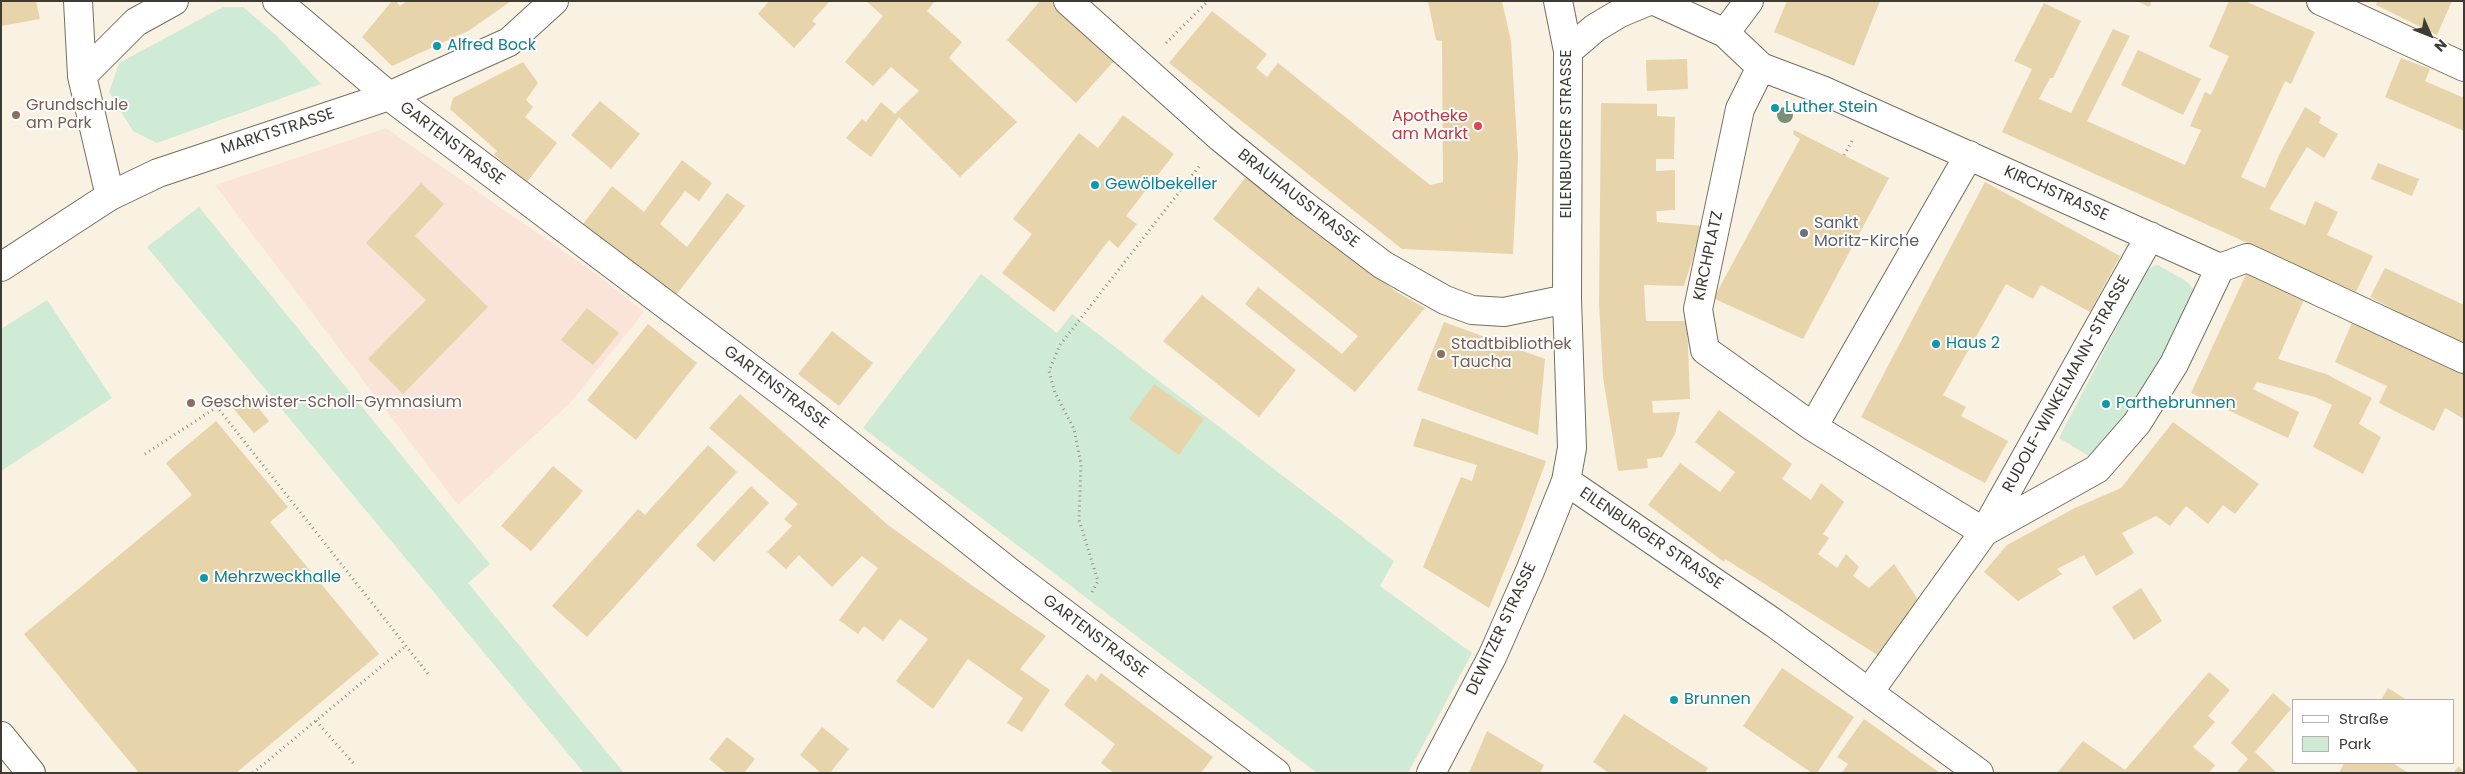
<!DOCTYPE html>
<html>
<head>
<meta charset="utf-8">
<style>
  body { margin:0 }
  #map { position:relative; width:2465px; height:774px; overflow:hidden; background:#f9f1e1; font-family:Poppins,sans-serif }
  canvas { display:block }
  .frame { position:absolute; inset:0; border:2px solid #3e3b34; pointer-events:none }
  .legend { position:absolute; left:2292px; top:699px; width:162px; height:65px; box-sizing:border-box; background:#fff; border:1px solid #b2b1ae; margin:0; padding:6px 9px; list-style:none; font-size:15px; color:#3e3b34 }
  .legend li { display:flex; align-items:center; gap:10px; height:25px }
  .legend b { width:25px; border:1px solid #b2b1ae }
  .north { position:absolute; left:2405px; top:10px; width:50px; height:50px; -webkit-text-stroke:4px #fff; paint-order:stroke; rotate:134deg; font-size:14px; font-weight:700; line-height:20px; text-align:center; color:#3e3b34 }
  .north::after { content:''; display:block; margin:auto; width:18px; height:22px; background:#3e3b34; clip-path:polygon(50% 0,100% 100%,50% 72%,0 100%) }
</style>
</head>
<body>
<div id="map">
<canvas width="2465" height="774"></canvas>
<div class="frame"></div>
<ul class="legend">
<li><b style="height:6px;background:#fff"></b>Straße</li>
<li><b style="height:14px;background:#cfebd6"></b>Park</li>
</ul>
<div class="north">N</div>
</div>
<script>
const ctx = document.querySelector('canvas').getContext('2d');
ctx.lineJoin = 'round';
function fill(path, color) {
  ctx.fillStyle = color;
  ctx.fill(path, 'evenodd');
}
function toPath(rows) {
  const path = new Path2D();
  for (const r of rows) {
    path.moveTo(r[0], r[1]);
    for (let i = 2; i < r.length; i += 2) path.lineTo(r[i], r[i + 1]);
  }
  return path;
}
function stroke(path, color, width, dash) {
  ctx.strokeStyle = color;
  ctx.lineWidth = width;
  ctx.lineCap = dash ? 'butt' : 'round';
  ctx.setLineDash(dash || []);
  ctx.stroke(path);
}
function label(font, color, halo, rows, align = 'center') {
  ctx.font = font + ' Poppins,sans-serif';
  ctx.lineWidth = 4;
  ctx.setLineDash([]);
  ctx.textBaseline = 'middle';
  ctx.strokeStyle = halo;
  ctx.fillStyle = color;
  for (const [text, x, y, turn = 0] of rows) {
    ctx.save();
    ctx.translate(x, y);
    ctx.rotate((+turn || 0) * Math.PI / 180);
    ctx.textAlign = isNaN(turn) ? turn : align;
    if (halo) ctx.strokeText(text, 0, 0);
    ctx.fillText(text, 0, 0);
    ctx.restore();
  }
}
fill(toPath([
  [386,128,596,274,644,312,570,403,458,505,215,185]
]), '#fae3d8');
fill(toPath([
  [223,7,243,7,277,36,321,84,157,143,133,131,109,92,119,63],
  [199,207,490,564,468,583,624,773,584,773,147,247],
  [2158,265,2186,281,2193,288,2192,301,2152,377,2095,460,2059,438,2145,273,2153,266],
  [981,274,1057,333,1072,314,1394,561,1380,586,1472,653,1408,773,1317,773,863,428],
  [47,300,112,398,1,471,1,329]
]), '#cfebd6');
fill(toPath([
  [1,1,36,1,40,19,1,26],
  [392,1,396,1,400,6,407,1,511,1,470,30,392,66,362,37],
  [769,1,830,1,812,21,816,24,794,48,758,14],
  [866,1,935,1,927,11,962,42,949,58,1017,122,960,177,899,117,871,157,846,138,862,119,866,122,881,102,895,114,919,91,891,67,873,86,845,62,883,16],
  [1040,1,1054,1,1116,59,1076,103,1007,40],
  [1428,1,1502,1,1511,41,1518,157,1513,254,1402,249,1169,63,1212,11,1267,54,1256,68,1267,77,1278,63,1430,185,1443,182,1442,41,1436,40],
  [1787,1,1880,1,1854,66,1774,32],
  [2137,1,2152,1,2149,7],
  [2229,1,2245,1,2315,32,2291,84,2285,81,2241,177,2265,188,2279,155,2305,107,2321,117,2319,123,2338,134,2324,158,2307,147,2269,209,2305,225,2315,201,2338,212,2327,235,2373,256,2356,292,2002,132,2032,69,2014,61,2044,3,2081,21,2053,78,2050,78,2039,99,2071,113,2113,29,2130,36,2087,121,2185,165,2201,130,2190,126,2205,92,2211,95,2229,56,2209,47],
  [2377,1,2452,1,2437,35,2376,5],
  [2138,50,2201,79,2183,115,2121,85],
  [2401,58,2430,69,2425,81,2464,98,2464,131,2385,97],
  [1687,59,1688,89,1647,91,1646,60],
  [523,62,538,83,526,100,533,107,525,117,557,143,527,182,494,155,497,151,450,109,453,98],
  [600,101,640,134,611,169,571,135],
  [1601,103,1657,104,1657,116,1675,117,1674,159,1656,159,1656,171,1675,170,1675,210,1656,211,1657,222,1703,226,1684,286,1644,285,1646,321,1687,321,1690,399,1652,401,1653,413,1680,412,1675,434,1662,457,1647,459,1648,468,1618,471,1603,377,1599,303],
  [1123,115,1174,154,1126,216,1137,224,1118,248,1109,240,1054,312,1002,273,1032,234,1013,219,1079,133,1098,148],
  [1794,130,1889,178,1803,339,1704,294,1708,288,1717,292,1800,139,1793,134],
  [682,160,712,183,699,201,685,191,660,224,687,247,727,193,745,206,673,299,583,224,612,186,644,212],
  [2378,163,2419,179,2412,196,2371,179],
  [1250,172,1395,291,1425,308,1355,392,1245,304,1258,287,1342,354,1358,336,1213,219],
  [1985,182,2120,256,2090,312,2041,285,2033,299,2006,284,1943,395,1966,407,1961,416,2008,441,1985,483,1861,417],
  [421,183,444,204,415,236,488,307,403,394,368,359,426,300,366,243],
  [2385,268,2464,305,2464,347,2370,297],
  [2248,270,2306,295,2278,359,2326,374,2372,398,2359,424,2381,437,2363,474,2313,447,2332,405,2315,397,2257,382,2253,389,2299,412,2288,438,2191,393],
  [1202,295,1296,370,1259,417,1163,341],
  [587,308,619,333,593,365,561,340],
  [2354,318,2464,369,2464,419,2445,408,2434,431,2379,403,2387,386,2335,362],
  [1444,322,1545,359,1538,435,1417,390],
  [648,324,697,363,636,440,587,400],
  [832,331,873,363,839,406,798,374],
  [1154,384,1204,419,1179,455,1129,419],
  [247,394,269,421,254,433,232,407],
  [740,394,888,525,970,584,1046,636,1020,669,1050,690,1022,732,1007,723,1023,698,968,659,933,709,896,681,928,639,900,619,883,641,864,626,858,634,839,620,878,568,862,556,832,587,799,555,786,569,767,552,792,526,784,519,798,504,709,428],
  [1719,410,1792,464,1782,479,1811,500,1821,483,1844,502,1823,534,1829,538,1818,554,1837,568,1846,554,1859,567,1853,576,1869,588,1894,564,1919,601,1879,656,1725,559,1724,562,1648,505,1680,463,1720,492,1735,472,1695,442],
  [1422,418,1546,461,1521,530,1489,608,1423,567,1461,477,1472,481,1477,465,1413,446],
  [216,421,288,507,270,522,379,654,236,773,139,773,24,634,192,495,166,463],
  [2173,422,2259,484,2235,514,2223,505,2208,524,2186,506,2170,526,2156,516,2122,533,2134,553,2096,576,2084,555,2057,569,2062,574,2018,601,1984,572,2007,545,2075,508,2121,488],
  [708,445,737,472,587,637,552,606,638,509,645,515],
  [553,466,583,491,531,551,501,526],
  [751,486,769,503,714,562,696,545],
  [2141,588,2162,621,2134,640,2112,607],
  [1782,668,1854,717,1817,773,1812,773,1743,726],
  [2209,672,2230,690,2208,716,2215,722,2193,747,2215,765,2209,773,2057,773,2083,741,2125,770],
  [1101,673,1213,757,1201,773,1114,773,1101,763,1115,744,1064,705,1087,674,1096,681],
  [2388,688,2407,700,2381,700],
  [2273,693,2291,709,2255,752,2277,773,2236,773,2248,759,2231,743],
  [1624,714,1708,768,1705,773,1609,773,1593,762],
  [1864,719,1940,773,1842,773,1848,764,1837,757],
  [822,727,849,749,830,773,821,773,800,755],
  [1487,731,1544,765,1540,773,1469,773],
  [727,737,755,759,744,773,726,773,709,759],
  [2344,763,2393,763,2408,773,2339,773],
  [2459,766,2464,773,2453,773]
]), '#e7d4ab');
const minor = toPath([
  [78,1,82,76],
  [277,1,389,96,803,408,1013,575,1276,773],
  [1068,1,1221,138,1301,203,1383,265,1445,300,1472,310,1504,312,1567,299],
  [1655,1,1725,33,1761,67,1822,90,2220,268,2247,258,2464,359],
  [2321,1,2464,67],
  [1725,33,1749,1],
  [1568,51,1595,28,1620,13,1649,1],
  [1761,67,1740,109,1698,309,1705,350,1813,427,1984,532,1869,692],
  [110,196,82,76,136,22,174,1],
  [2150,236,1984,532,2097,469,2137,423,2174,364,2220,268],
  [1,267,110,196,158,173,389,96,509,42,554,1],
  [1813,427,1969,155],
  [1566,481,1774,623,1979,773],
  [1431,773,1492,657,1530,571,1566,481,1572,448,1567,299,1568,51,1558,1]
]);
const tertiary = toPath([
  [1,736,31,773]
]);
stroke(minor, '#756f60', 30);
stroke(tertiary, '#756f60', 30);
stroke(toPath([
  [1166,43,1208,1],
  [1844,155,1852,141],
  [145,454,217,407,429,675],
  [1092,592,1098,581,1079,520,1081,464,1074,429,1055,393,1049,371,1060,345,1201,164],
  [316,721,355,765],
  [253,773,406,646]
]), '#959084', 3, [1, 4]);
stroke(minor, '#fff', 28);
stroke(tertiary, '#fff', 28);
ctx.fillStyle = '#798f78';
for (const [x, y] of [
  [1785,115]
]) {
  ctx.beginPath();
  ctx.arc(x, y, 8, 0, 2 * Math.PI);
  ctx.fill();
}
for (const [x, y, r, color] of [
  [437,46,5,"#0f9aa8"],
  [1775,108,5,"#0f9aa8"],
  [16,115,5,"#8d6e63"],
  [1478,126,5,"#e0444e"],
  [1095,185,5,"#0f9aa8"],
  [1804,233,5,"#6b7280"],
  [1936,344,5,"#0f9aa8"],
  [1441,354,5,"#8d6e63"],
  [191,403,5,"#8d6e63"],
  [2106,404,5,"#0f9aa8"],
  [204,578,5,"#0f9aa8"],
  [1674,700,5,"#0f9aa8"]
]) {
  const dot = new Path2D();
  dot.arc(x, y, r, 0, 2 * Math.PI);
  ctx.fillStyle = color;
  ctx.fill(dot);
  stroke(dot, '#fff', 2);
}
label('16px', '#0d838f', '#fff', [
  ["Alfred Bock",447,46],
  ["Luther Stein",1785,108],
  ["Gewölbekeller",1105,185],
  ["Haus 2",1946,344],
  ["Parthebrunnen",2116,404],
  ["Mehrzweckhalle",214,578],
  ["Brunnen",1684,700]
], 'left');
label('16px', '#785e54', '#fff', [
  ["Grundschule",26,106],
  ["am Park",26,124],
  ["Stadtbibliothek",1451,345],
  ["Taucha",1451,363],
  ["Geschwister-Scholl-Gymnasium",201,403]
], 'left');
label('16px', '#be3a42', '#fff', [
  ["Apotheke",1468,117],
  ["am Markt",1468,135]
], 'right');
label('16px', '#3e3b34', '#fff', [
  ["MARKTSTRASSE",278,132,-18],
  ["EILENBURGER STRASSE",1567,134,-90],
  ["GARTENSTRASSE",452,144,37],
  ["KIRCHSTRASSE",2056,194,24],
  ["BRAUHAUSSTRASSE",1298,199,38],
  ["KIRCHPLATZ",1709,256,-78],
  ["RUDOLF-WINKELMANN-STRASSE",2067,384,-61],
  ["GARTENSTRASSE",776,388,37],
  ["EILENBURGER STRASSE",1651,539,34],
  ["DEWITZER STRASSE",1502,629,-65],
  ["GARTENSTRASSE",1095,637,37]
]);
label('16px', '#5b616d', '#fff', [
  ["Sankt",1814,224],
  ["Moritz-Kirche",1814,242]
], 'left');
</script>
</body>
</html>
